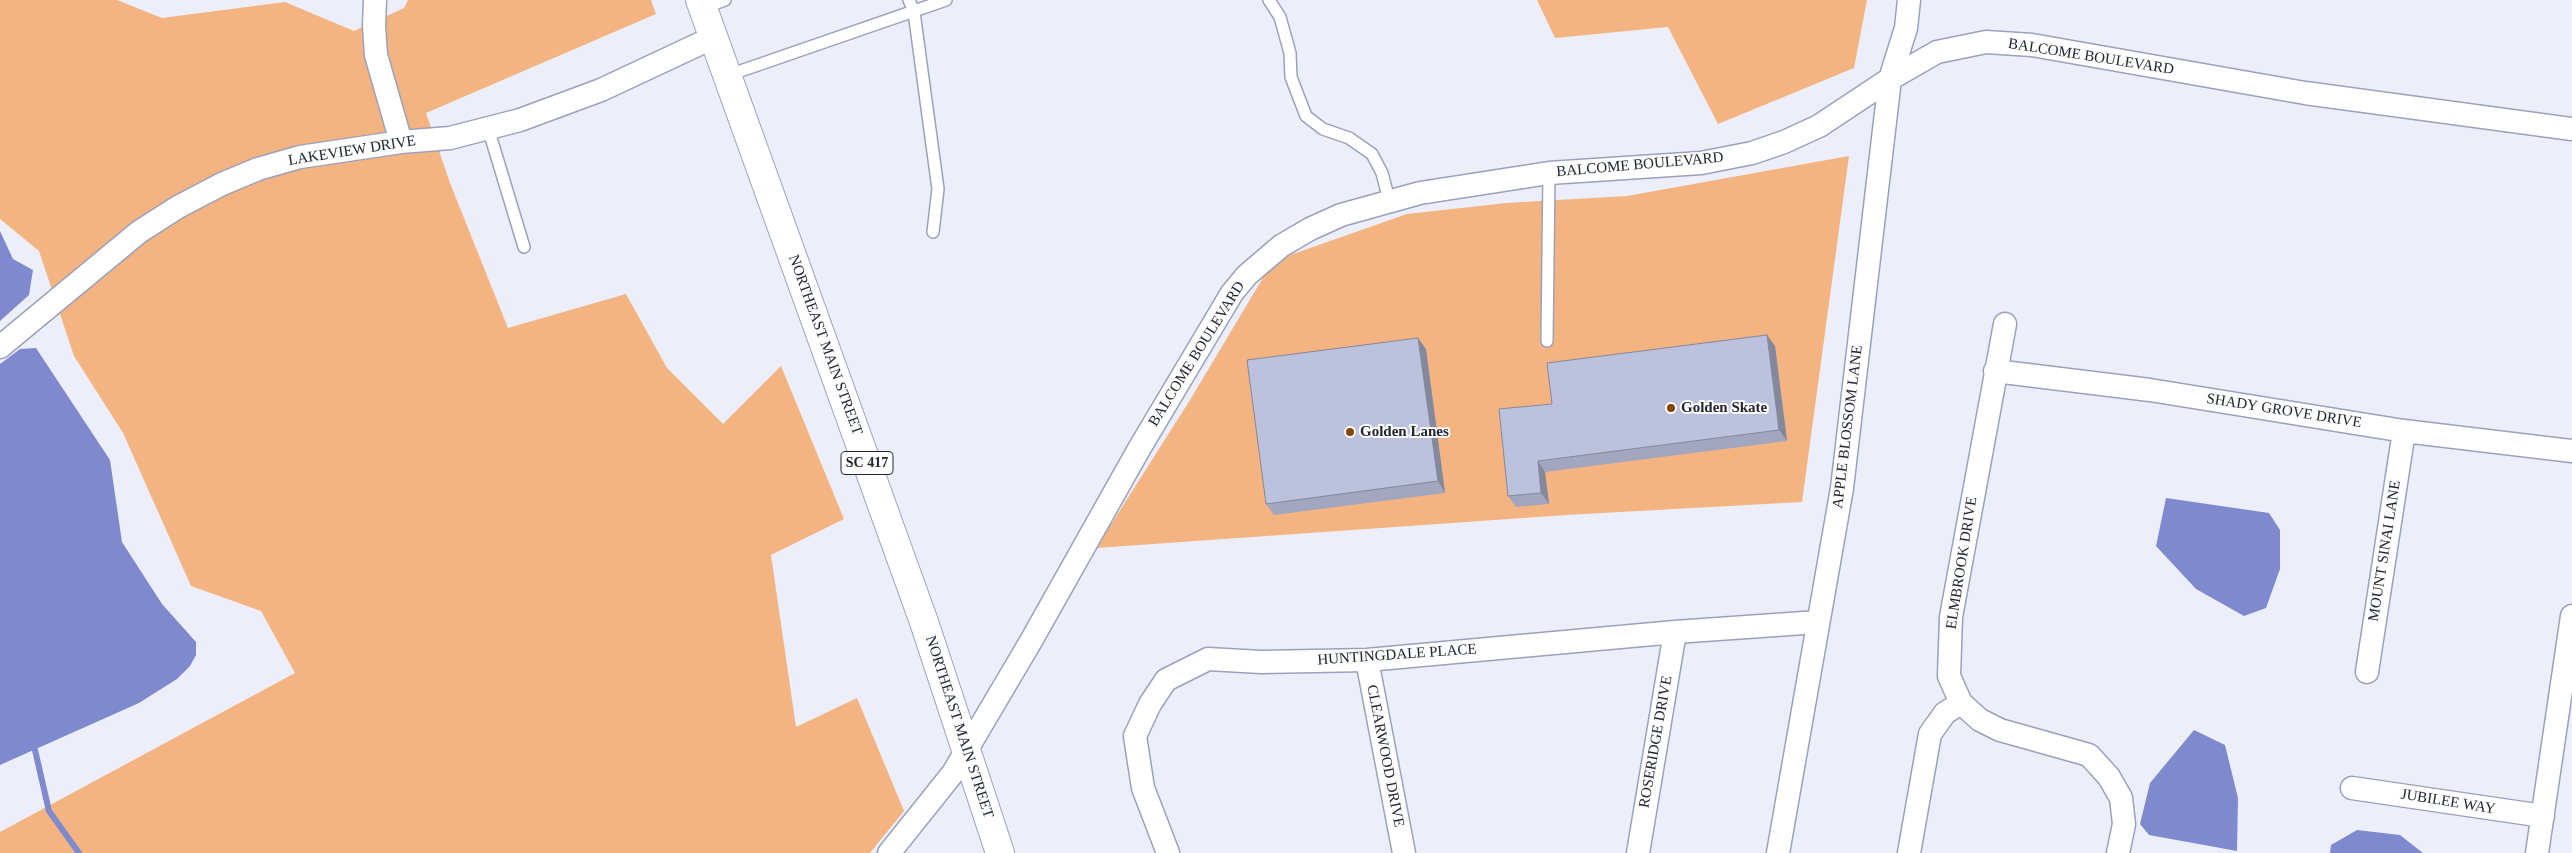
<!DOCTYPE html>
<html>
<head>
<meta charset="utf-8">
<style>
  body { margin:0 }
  canvas { display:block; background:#eceffa }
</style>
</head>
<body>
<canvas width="2572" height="853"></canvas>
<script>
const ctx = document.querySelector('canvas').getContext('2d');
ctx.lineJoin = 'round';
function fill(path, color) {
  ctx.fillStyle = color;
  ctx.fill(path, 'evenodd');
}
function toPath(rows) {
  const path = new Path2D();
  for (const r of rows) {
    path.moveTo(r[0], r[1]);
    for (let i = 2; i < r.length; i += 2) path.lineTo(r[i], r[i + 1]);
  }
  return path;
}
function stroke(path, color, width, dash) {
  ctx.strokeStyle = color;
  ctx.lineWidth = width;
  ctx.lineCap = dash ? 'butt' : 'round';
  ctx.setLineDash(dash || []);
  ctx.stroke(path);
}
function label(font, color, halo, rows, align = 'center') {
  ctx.font = font + ' "Times New Roman",serif';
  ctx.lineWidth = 4;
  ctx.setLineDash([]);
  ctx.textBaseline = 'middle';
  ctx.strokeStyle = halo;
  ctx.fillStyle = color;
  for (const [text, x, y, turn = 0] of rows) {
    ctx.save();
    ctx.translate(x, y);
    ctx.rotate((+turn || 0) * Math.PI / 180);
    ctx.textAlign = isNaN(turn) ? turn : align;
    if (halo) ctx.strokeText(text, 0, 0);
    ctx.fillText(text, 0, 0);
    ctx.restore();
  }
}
fill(toPath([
  [0,0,117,0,162,18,285,2,354,31,404,8,408,0,651,0,656,14,426,113,450,183,508,328,626,294,667,368,723,424,781,366,844,519,771,555,796,727,857,698,904,811,870,853,0,853,0,832,295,673,261,611,191,586,123,433,74,356,39,251,0,219],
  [1537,0,1867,0,1854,68,1718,124,1668,27,1555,38],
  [1849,156,1802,502,1566,515,1096,548,1190,400,1273,261,1407,214,1506,203,1627,196]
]), '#f4b481');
fill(toPath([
  [0,231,13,259,33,270,29,295,0,321],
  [36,348,110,460,122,542,162,604,196,642,196,655,190,666,177,679,139,703,0,765,0,364,20,349],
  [2166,498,2269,513,2280,530,2280,569,2266,608,2244,616,2196,589,2156,546],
  [2194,730,2225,745,2238,798,2237,851,2149,835,2140,824,2150,783],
  [2357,830,2400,835,2423,853,2330,853,2331,845]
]), '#7f8ace');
stroke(toPath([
  [35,750,49,811,79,853]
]), '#7f8ace', 6);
const lane = toPath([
  [909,0,914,12,938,189,933,232],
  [1269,0,1280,17,1290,53,1291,77,1306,116,1323,129,1349,138,1372,154,1382,173,1389,200],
  [703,8,725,0],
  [726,76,946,0],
  [488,128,524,247],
  [1547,341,1549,173]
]);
const street = toPath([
  [375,0,374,26,376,55,401,142],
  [2005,324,1951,617,1949,676,1961,703,1980,720,2000,730,2089,755,2109,777,2121,798,2124,824,2118,853],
  [0,347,139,232,178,207,222,184,258,169,300,157,401,142,450,138,520,120,601,90,712,38],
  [1995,371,2150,390,2404,431,2572,451],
  [1367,660,1404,853],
  [2367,672,2404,431],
  [2352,788,2543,816],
  [889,853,953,773,1031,641,1139,449,1232,293,1247,275,1281,246,1310,229,1341,215,1420,193,1549,173,1701,163,1752,153,1784,142,1819,126,1890,79,1937,52,1986,42,2032,45,2305,93,2572,129],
  [1168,853,1143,788,1135,736,1150,704,1166,680,1208,659,1261,662,1367,660,1675,632,1818,622],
  [1638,853,1675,632],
  [1778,853,1842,488,1890,79,1906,28,1909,0],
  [1909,853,1930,734,1945,713,1961,703],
  [2537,853,2572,616]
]);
const primary = toPath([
  [700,0,924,622,1000,853]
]);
stroke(lane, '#9ba1bc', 14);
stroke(street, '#9ba1bc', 25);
stroke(primary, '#9ba1bc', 30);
stroke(lane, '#fff', 11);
stroke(street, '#fff', 22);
stroke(primary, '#fff', 28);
fill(toPath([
  [1775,346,1787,441,1545,472,1549,504,1516,507,1508,496,1552,404],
  [1426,349,1445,493,1274,515,1266,504]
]), '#a2a7bf');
fill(toPath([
  [1767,335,1775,346,1787,441,1779,430],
  [1418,338,1426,349,1445,493,1438,481],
  [1538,461,1545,472,1549,504,1541,493]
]), '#84889b');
const building = toPath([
  [1767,335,1779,430,1538,461,1541,493,1508,496,1499,409,1552,404,1547,363,1767,335],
  [1418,338,1438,481,1266,504,1247,360,1418,338]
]);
fill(building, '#bcc2de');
stroke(building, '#84889b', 1);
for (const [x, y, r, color] of [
  [1671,408,5,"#824600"],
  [1350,432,5,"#824600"]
]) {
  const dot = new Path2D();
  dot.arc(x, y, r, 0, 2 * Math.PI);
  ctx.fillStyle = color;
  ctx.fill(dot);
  stroke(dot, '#fcfcfc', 2);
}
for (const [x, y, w] of [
  [867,463,52]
]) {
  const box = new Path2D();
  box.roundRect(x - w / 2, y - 11.5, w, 23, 4);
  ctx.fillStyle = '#fcfcfc';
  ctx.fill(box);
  stroke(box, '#232530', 1);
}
label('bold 14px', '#232530', null, [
  ["SC 417",867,463]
]);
label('15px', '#232530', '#fcfcfc', [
  ["BALCOME BOULEVARD",2091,57,9],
  ["LAKEVIEW DRIVE",352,151,-9],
  ["BALCOME BOULEVARD",1640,165,-5],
  ["NORTHEAST MAIN STREET",825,345,70],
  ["BALCOME BOULEVARD",1197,354,-58],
  ["SHADY GROVE DRIVE",2284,411,9],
  ["APPLE BLOSSOM LANE",1848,427,-83],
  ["MOUNT SINAI LANE",2385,551,-81],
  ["ELMBROOK DRIVE",1962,563,-81],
  ["HUNTINGDALE PLACE",1397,655,-4],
  ["NORTHEAST MAIN STREET",959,727,72],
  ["ROSERIDGE DRIVE",1656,742,-80],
  ["CLEARWOOD DRIVE",1385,756,79],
  ["JUBILEE WAY",2448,802,9]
]);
label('bold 15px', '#232530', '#fcfcfc', [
  ["Golden Skate",1681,408],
  ["Golden Lanes",1360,432]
], 'left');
</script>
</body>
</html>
